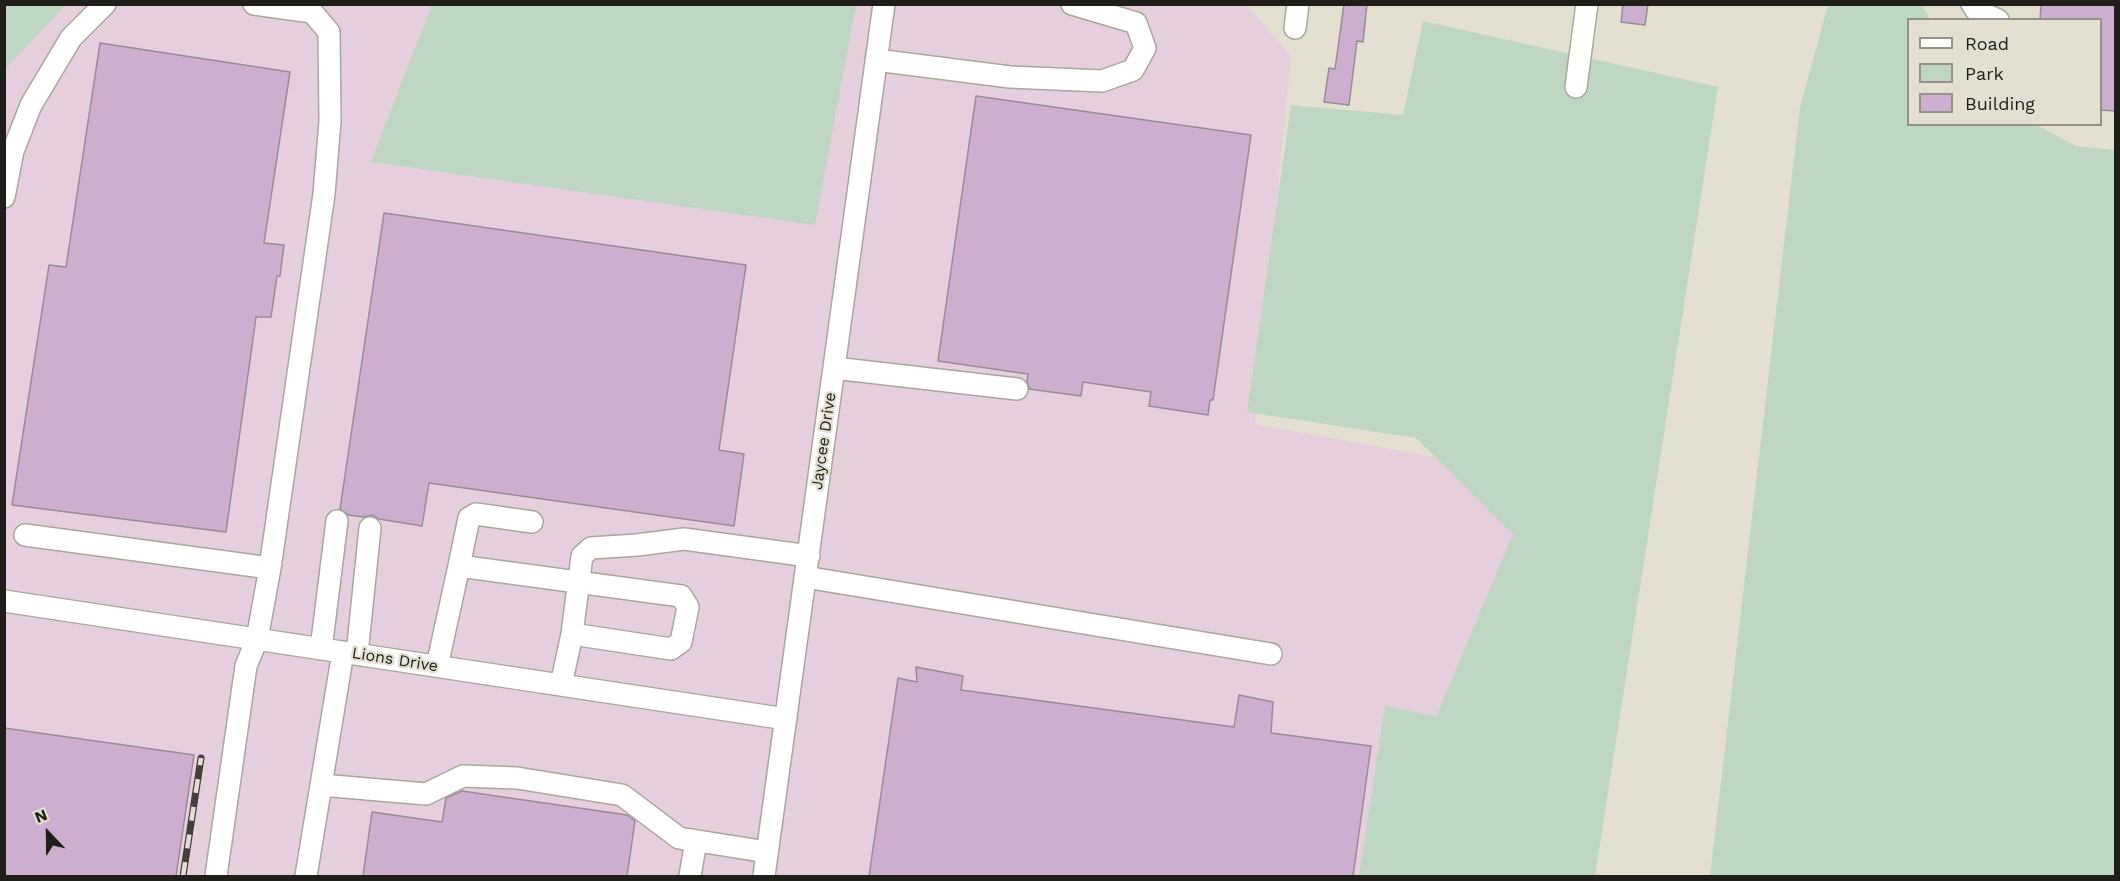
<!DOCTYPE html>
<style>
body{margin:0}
#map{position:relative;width:2120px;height:881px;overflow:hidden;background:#e3e0d2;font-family:"Work Sans",sans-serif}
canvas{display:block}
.frame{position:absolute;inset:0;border:6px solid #1f1e19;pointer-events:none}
.legend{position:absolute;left:1907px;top:18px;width:195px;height:108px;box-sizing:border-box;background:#e3e0d2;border:2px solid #959288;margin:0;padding:8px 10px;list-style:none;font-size:18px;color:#1f1e19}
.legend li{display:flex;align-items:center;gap:12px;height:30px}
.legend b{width:30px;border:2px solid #959288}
.north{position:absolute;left:18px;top:803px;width:60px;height:60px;-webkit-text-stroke:4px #e3e0d2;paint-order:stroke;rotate:338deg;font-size:16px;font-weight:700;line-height:24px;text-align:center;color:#1f1e19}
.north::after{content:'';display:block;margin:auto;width:21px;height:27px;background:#1f1e19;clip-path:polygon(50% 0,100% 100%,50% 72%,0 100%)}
</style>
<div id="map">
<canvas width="2120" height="881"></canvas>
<div class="frame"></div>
<ul class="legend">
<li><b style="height:8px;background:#fff"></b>Road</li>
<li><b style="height:16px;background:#bfd7c2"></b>Park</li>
<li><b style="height:16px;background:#ccaecf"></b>Building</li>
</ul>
<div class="north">N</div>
</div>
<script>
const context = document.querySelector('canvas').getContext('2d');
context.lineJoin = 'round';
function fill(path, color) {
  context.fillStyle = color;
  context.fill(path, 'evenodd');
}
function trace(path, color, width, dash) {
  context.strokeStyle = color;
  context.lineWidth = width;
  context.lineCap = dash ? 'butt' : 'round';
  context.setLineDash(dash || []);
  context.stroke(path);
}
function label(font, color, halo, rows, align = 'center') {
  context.font = font + ' "Work Sans",sans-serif';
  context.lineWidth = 4.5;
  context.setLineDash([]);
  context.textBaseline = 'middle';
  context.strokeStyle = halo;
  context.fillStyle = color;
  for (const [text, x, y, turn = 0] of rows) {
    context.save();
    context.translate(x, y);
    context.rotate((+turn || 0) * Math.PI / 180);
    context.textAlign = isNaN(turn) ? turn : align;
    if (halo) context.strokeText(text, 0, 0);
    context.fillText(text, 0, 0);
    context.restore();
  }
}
const industrial = new Path2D(`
 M5 5H1247L1291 56 1255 424 1440 458 1540 469 1492 876H5Z`);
const green = new Path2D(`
 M5 4 66 5 5 69 4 5Z
 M432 4 856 5 815 225 371 162Z
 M1828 5H1922L1930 19 1908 20V124L2037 125 2076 146 2115 150V876H1710L1800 107Z
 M1423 21 1718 87 1595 876H1359L1385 705 1436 717 1513 534 1416 438 1247 412 1291 105 1403 115Z`);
const building = new Path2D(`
 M1344 4H1367L1363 42 1357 41 1349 105 1324 102 1329 68 1335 69Z
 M1623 4H1648L1645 25 1621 22Z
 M2041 4H2115V111L2100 110V20H2040Z
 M100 43 290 72 264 243 284 245 280 276H277L271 317H256L226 532 12 505 49 265 66 267Z
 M976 96 1251 135 1213 400H1210L1208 415 1149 406 1151 392 1083 382 1081 396 1029 389 1027 381 1028 374 938 361Z
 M384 213 746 265 719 450 744 454 734 526 429 483 422 526 379 519 372 515 364 517 348 515 340 509Z
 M916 667 963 676 961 690 1234 727 1239 695 1273 702 1271 733 1371 746 1353 876H869L898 678 917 682Z
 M4 728 194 755 176 876H4Z
 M462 791 627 815 635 821 627 876H363L372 812 442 822 446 798Z`);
const minor = new Path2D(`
 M1972 4 1976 10 1998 20
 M1295 28 1298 4
 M876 60 1010 77 1102 81 1133 70 1145 48 1136 23 1072 4
 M1576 87 1587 4
 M4 197 13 151 31 105 71 38 105 4
 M834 368 1017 389
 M25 535 270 568
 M459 566 469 518 476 514 532 522
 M805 577 1271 654
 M4 601 786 719
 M572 634 582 556 591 548 637 545 684 539 809 556
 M321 649 337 521
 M357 654 370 528
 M437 666 459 566 681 596 688 607 681 642 671 649 572 634 561 685
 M321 785 426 794 463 776 517 778 622 795 679 838 767 852
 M216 876 246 666 257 639 270 568 324 194 330 121 329 32 312 12 254 4
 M306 876 343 652
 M690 876 696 841
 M764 876 884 4`);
const rail = new Path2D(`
 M183 876 201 758`);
const streetNames = [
 ["Jaycee Drive",824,441,-82],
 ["Lions Drive",395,660,9]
];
fill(industrial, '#e5cfdc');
fill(green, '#bfd7c2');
fill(building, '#ccaecf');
trace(building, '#958c96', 1.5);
trace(minor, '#aaa79a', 24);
trace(minor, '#fff', 21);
trace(rail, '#42403a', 7);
trace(rail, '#e3e0d2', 4.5, [14]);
label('16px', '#1f1e19', '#e3e0d2', streetNames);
</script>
